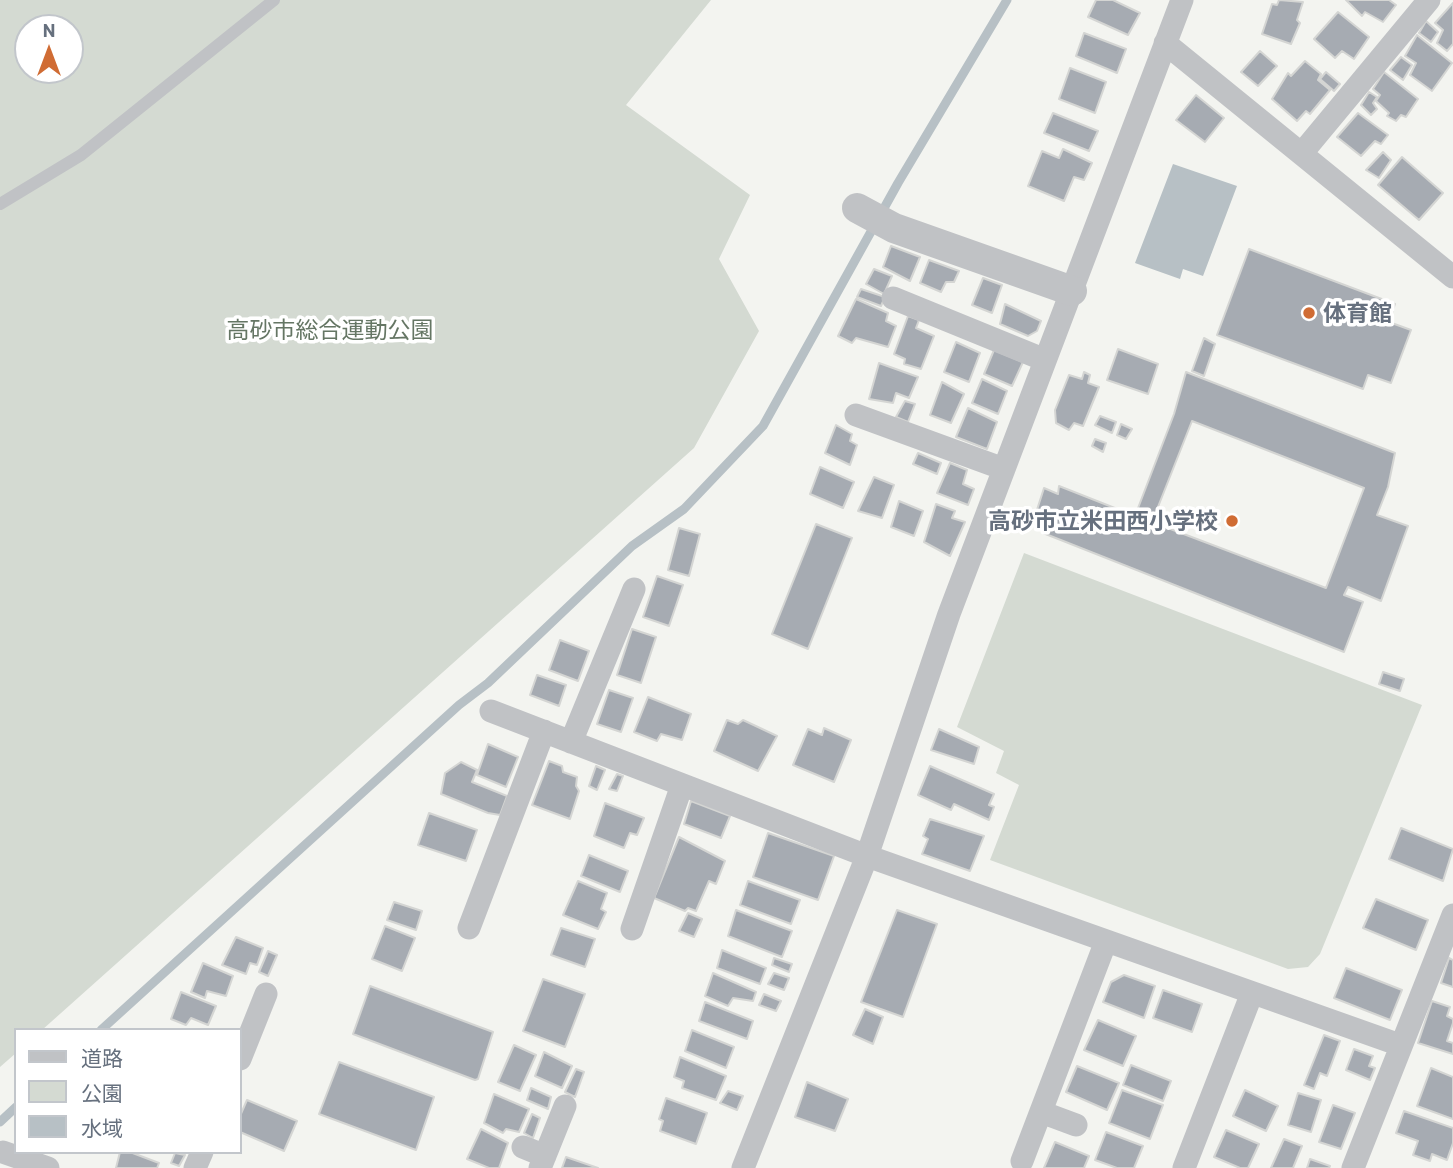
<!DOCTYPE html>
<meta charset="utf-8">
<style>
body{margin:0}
#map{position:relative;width:1453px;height:1168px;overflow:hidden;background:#f3f4f0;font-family:Barlow,"Noto Sans JP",sans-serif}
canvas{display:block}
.legend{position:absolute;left:14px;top:1028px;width:228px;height:126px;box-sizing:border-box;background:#fff;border:2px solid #c2c6cb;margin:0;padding:9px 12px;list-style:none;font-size:21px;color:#66707e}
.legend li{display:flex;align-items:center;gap:14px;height:35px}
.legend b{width:35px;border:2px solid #c2c6cb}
.north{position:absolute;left:14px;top:14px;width:70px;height:70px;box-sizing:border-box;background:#fff;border:2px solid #c2c6cb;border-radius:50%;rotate:0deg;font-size:19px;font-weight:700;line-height:28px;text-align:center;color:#66707e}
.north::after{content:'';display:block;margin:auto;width:24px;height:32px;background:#d06c34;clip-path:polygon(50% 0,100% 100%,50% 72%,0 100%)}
</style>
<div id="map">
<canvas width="1453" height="1168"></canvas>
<ul class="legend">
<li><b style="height:9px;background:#c0c2c5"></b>道路</li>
<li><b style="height:19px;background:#d4dad2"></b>公園</li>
<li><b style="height:19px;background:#b7c0c5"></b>水域</li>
</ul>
<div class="north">N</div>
</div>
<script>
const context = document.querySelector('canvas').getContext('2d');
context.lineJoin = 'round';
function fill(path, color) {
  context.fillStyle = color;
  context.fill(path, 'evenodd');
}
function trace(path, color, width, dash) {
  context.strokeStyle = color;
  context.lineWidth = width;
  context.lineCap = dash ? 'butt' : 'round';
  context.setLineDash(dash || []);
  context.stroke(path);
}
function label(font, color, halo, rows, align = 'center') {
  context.font = font + ' Barlow,"Noto Sans JP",sans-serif';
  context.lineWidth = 7;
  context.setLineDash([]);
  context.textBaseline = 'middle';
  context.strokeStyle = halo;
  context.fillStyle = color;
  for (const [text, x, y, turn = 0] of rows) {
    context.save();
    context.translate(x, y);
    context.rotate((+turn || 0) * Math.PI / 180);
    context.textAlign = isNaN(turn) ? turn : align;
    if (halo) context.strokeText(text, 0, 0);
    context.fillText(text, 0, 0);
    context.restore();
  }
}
const green = new Path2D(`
 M0 0H711L626 105 750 195 719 259 759 331 694 448 42 1030H16V1053L0 1067ZM28 28H70V70H28Z
 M1024 553 1422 705 1320 954 1308 967 1288 969 990 860 1019 785 996 773 1004 751 957 727Z`);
const water = new Path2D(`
 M1173 164 1237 186 1203 276 1183 269 1180 279 1135 263Z`);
const stream = new Path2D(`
 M101 1030 459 705 488 683 632 546 684 509 763 426 898 183 1007 0
 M0 1122 16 1107`);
const building = new Path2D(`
 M1096 0H1113L1140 13 1128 35 1088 17Z
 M1279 0 1303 2 1297 20 1300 23 1291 44 1262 34 1272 4 1277 5Z
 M1346 0H1389L1396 5 1383 22 1365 12 1362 16Z
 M1453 3V44L1447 51 1437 43 1443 30 1435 23Z
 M1338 12 1369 37 1354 59 1342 51 1335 58 1314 39Z
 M1426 21 1438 32 1431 42 1419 33Z
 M1084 33 1126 49 1117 73 1076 56Z
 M1417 35 1452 63 1432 91 1410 75 1416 63 1405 56Z
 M1260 51 1277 66 1258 86 1241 72Z
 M1401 57 1412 65 1403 80 1390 70Z
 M1305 61 1321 74 1318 80 1330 90 1310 114 1306 111 1297 121 1272 99 1288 73 1291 76Z
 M1070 68 1106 82 1095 113 1059 99Z
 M1326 72 1340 84 1334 91 1320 79Z
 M1384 72 1418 99 1406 117 1401 115 1396 121 1387 116 1389 113 1376 101 1380 95 1373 89Z
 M1369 92 1377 97 1373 103 1377 109 1371 115 1361 105Z
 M1196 95 1224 118 1205 142 1176 120Z
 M1053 113 1098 131 1089 151 1044 133Z
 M1358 113 1388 135 1381 144 1375 141 1361 156 1337 137Z
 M1063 149 1092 163 1084 180 1074 177 1064 201 1028 186 1042 151 1059 158Z
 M1383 152 1391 160 1379 178 1366 170Z
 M1402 157 1443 193 1419 220 1378 185Z
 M891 246 920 257 910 281 883 267Z
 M1249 249 1395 304 1389 322 1411 330 1391 383 1368 375 1363 389 1217 335Z
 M929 260 959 271 954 282H946L941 292 920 283Z
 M874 269 892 276 884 294 866 284Z
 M983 278 1002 285 992 313 972 305Z
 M861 289 885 297 881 306 857 297Z
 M856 299 888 313 886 321 896 326 888 347 856 338 852 343 838 336Z
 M1005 304 1041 321 1037 331 1028 336 1000 324Z
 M908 316 919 320 916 328 934 336 921 369 904 364 905 359 894 354Z
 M1204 338 1215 344 1204 376 1192 371Z
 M956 342 980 353 969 382 944 372Z
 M1118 349 1158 364 1148 394 1107 380Z
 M994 350 1023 362 1012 386 984 374Z
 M879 363 918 377 909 398 896 393 893 403 869 399Z
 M1084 372 1090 375 1088 383 1099 387 1083 426 1074 423 1069 430 1056 423 1055 410 1069 375 1082 379Z
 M1186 372 1395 453 1388 487 1377 515 1408 526 1381 601 1348 587 1344 595 1363 602 1344 652 1043 533 1046 521 1035 516 1044 488 1058 494 1059 486 1135 516 1174 414ZM1192 421 1364 488 1326 588 1152 522Z
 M982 379 1007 391 998 414 972 403Z
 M942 382 964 394 951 423 930 415Z
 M905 401 915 404 908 422 896 417Z
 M968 408 997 422 987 449 956 437Z
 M1100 416 1116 422 1112 433 1095 425Z
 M1121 424 1132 429 1126 439 1117 435Z
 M836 425 852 434 850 441 857 445 850 465 825 453Z
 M1095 439 1106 443 1103 452 1092 446Z
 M918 453 941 463 937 474 913 464Z
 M950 463 967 470 963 484 974 489 968 505 937 493Z
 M820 467 854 482 843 508 810 494Z
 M874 477 894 485 882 518 858 511Z
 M899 501 923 511 914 536 891 527Z
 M936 504 955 511 952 518 965 522 950 556 924 542Z
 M816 524 852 538 808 649 772 634Z
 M679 528 700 534 689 576 668 570Z
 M657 576 683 585 669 626 643 617Z
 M632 629 656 637 641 683 617 675Z
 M560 640 589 651 578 681 549 670Z
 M1383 672 1404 679 1400 691 1379 684Z
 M537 675 566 685 559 706 530 695Z
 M609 690 633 698 621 732 597 724Z
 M648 697 691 714 682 740 661 734 657 741 634 732Z
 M727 720 738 724 743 720 777 736 758 771 714 751Z
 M824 728 851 740 834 782 793 765 808 729 822 735Z
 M939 729 979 747 974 764 931 750Z
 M488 744 518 757 506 787 477 775Z
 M549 761 562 766 563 772 577 777 576 786 579 791 570 819 532 805Z
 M461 762 477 770 472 782 507 796 500 815 488 813 441 794 445 773Z
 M596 766 605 770 597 790 589 786Z
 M930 766 994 794 989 805 994 807 989 820 954 804 951 810 918 795Z
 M617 774 623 776 617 791 609 789Z
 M691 801 730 816 721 838 684 824Z
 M605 803 644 818 637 835 630 833 624 848 594 836Z
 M429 813 477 830 466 861 418 845Z
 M930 819 984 836 970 871 922 854 928 839 923 836Z
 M1401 828 1453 849 1443 881 1389 859Z
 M768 833 834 856 818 900 753 877Z
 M679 837 725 861 716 884 709 881 696 911 688 908 685 911 654 898Z
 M589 855 628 871 620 892 581 876Z
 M578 881 607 893 601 909 606 912 598 929 563 915Z
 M748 881 800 900 791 924 740 905Z
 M1376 899 1428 920 1416 950 1363 928Z
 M394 902 422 911 416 930 387 920Z
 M736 910 792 931 782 957 728 936Z
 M897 910 937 924 903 1017 861 1002Z
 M688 913 702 919 694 937 679 931Z
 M385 926 415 938 402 971 372 959Z
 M561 928 595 939 585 967 551 955Z
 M236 937 263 948 257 965 250 963 246 974 222 965Z
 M722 950 766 968 760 984 717 968Z
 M268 951 277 955 268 976 259 972Z
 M774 958 792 964 789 972 772 965Z
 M1449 958 1453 960V987L1441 983Z
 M203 963 233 976 226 996 207 991 205 998 191 992Z
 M1346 968 1402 990 1390 1020 1334 998Z
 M713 973 756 992 753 1001 733 998 728 1006 705 996Z
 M774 973 789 978 784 990 768 984Z
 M1124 975 1155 986 1144 1018 1103 1002 1111 982Z
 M543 979 585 994 565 1047 523 1031Z
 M370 986 493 1032 478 1079 475 1080 353 1034Z
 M1163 990 1202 1004 1192 1032 1153 1018Z
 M181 992 216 1006 208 1025 191 1018 186 1025 171 1019Z
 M764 994 781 1001 776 1011 759 1005Z
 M1432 1001 1450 1007 1447 1016 1453 1019V1023L1447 1041 1453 1043V1054L1418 1043Z
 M705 1002 753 1021 747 1039 699 1021Z
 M865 1009 883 1017 873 1044 853 1035Z
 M1098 1020 1136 1036 1123 1066 1084 1050Z
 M692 1030 734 1047 726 1068 685 1051Z
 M1324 1035 1340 1041 1327 1076 1320 1073 1314 1089 1304 1085Z
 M514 1045 536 1055 520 1091 498 1082Z
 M1354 1049 1373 1056 1369 1066 1375 1068 1370 1080 1346 1070Z
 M544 1052 572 1066 562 1088 535 1076Z
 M680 1057 726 1076 716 1100 682 1088 684 1081 674 1077Z
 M339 1062 434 1097 416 1150 319 1114Z
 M1131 1065 1171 1081 1163 1101 1123 1085Z
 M1077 1066 1119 1083 1107 1110 1066 1092Z
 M1431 1068 1453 1077V1119L1417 1106Z
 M576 1069 584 1072 575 1097 565 1092Z
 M807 1082 848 1099 835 1131 795 1117Z
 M531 1088 551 1097 548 1109 527 1100Z
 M1122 1090 1163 1105 1150 1139 1109 1123Z
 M1245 1090 1278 1106 1266 1131 1233 1116Z
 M728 1091 743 1096 737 1110 720 1103Z
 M1298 1093 1321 1100 1311 1132 1288 1125Z
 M494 1094 529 1109 519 1132 506 1129 503 1133 484 1123Z
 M666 1098 707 1113 696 1144 660 1131 663 1121 659 1119Z
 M247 1100 297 1121 284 1151 240 1132V1116Z
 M1333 1105 1355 1113 1341 1149 1319 1142Z
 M1404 1111 1453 1128V1143L1447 1160 1432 1154 1430 1161 1413 1155 1418 1141 1396 1133Z
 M532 1114 540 1118 533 1138 524 1133Z
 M481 1129 508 1143 499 1168H489L467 1159Z
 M1226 1130 1259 1144 1248 1168H1240L1214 1157Z
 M1106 1132 1143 1146 1134 1168H1117L1095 1160Z
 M1284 1139 1302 1146 1293 1168H1271Z
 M1055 1142 1089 1156 1084 1168H1044Z
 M120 1152H130L159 1163 157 1168H116Z
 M175 1153 185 1155 179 1166 171 1163Z
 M566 1157 598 1168H562Z
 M1310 1159 1330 1166 1329 1168H1307Z`);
const service = new Path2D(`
 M0 204 81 155 274 0`);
const minor = new Path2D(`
 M1165 43 1453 277
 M1302 153 1429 0
 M893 298 1045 360
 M856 415 1004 469
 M491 711 867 856 1400 1045
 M571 742 634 589
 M469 928 544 731
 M632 929 682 785
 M240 1059 266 994
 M1041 1112 1076 1125
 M523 1147 545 1156
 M3 1152 48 1168
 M1022 1161 1106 941
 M195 1168 202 1152
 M540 1168 565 1106
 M743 1168 867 856 949 614 1182 0
 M1184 1168 1252 993
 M1353 1168 1453 915`);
const tertiary = new Path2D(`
 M857 208 894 228 1072 291`);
const markers = [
 [1309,313,7,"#d06c34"],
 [1232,521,7,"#d06c34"]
];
const poiNames = [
 ["体育館",1323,313],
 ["高砂市立米田西小学校",1218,521,"right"]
];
const parkNames = [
 ["高砂市総合運動公園",330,330]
];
fill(green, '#d4dad2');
fill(water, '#b7c0c5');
trace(stream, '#b7c0c5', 9);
fill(building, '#a6abb2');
trace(building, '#d4d5d3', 2);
trace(service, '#c0c2c5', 12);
trace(minor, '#c0c2c5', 23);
trace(tertiary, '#c0c2c5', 30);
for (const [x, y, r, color] of markers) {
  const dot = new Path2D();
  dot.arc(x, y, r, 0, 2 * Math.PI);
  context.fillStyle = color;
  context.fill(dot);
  trace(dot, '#fff', 2.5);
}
label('bold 23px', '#66707e', '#fff', poiNames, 'left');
label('23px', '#657664', '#fff', parkNames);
</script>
